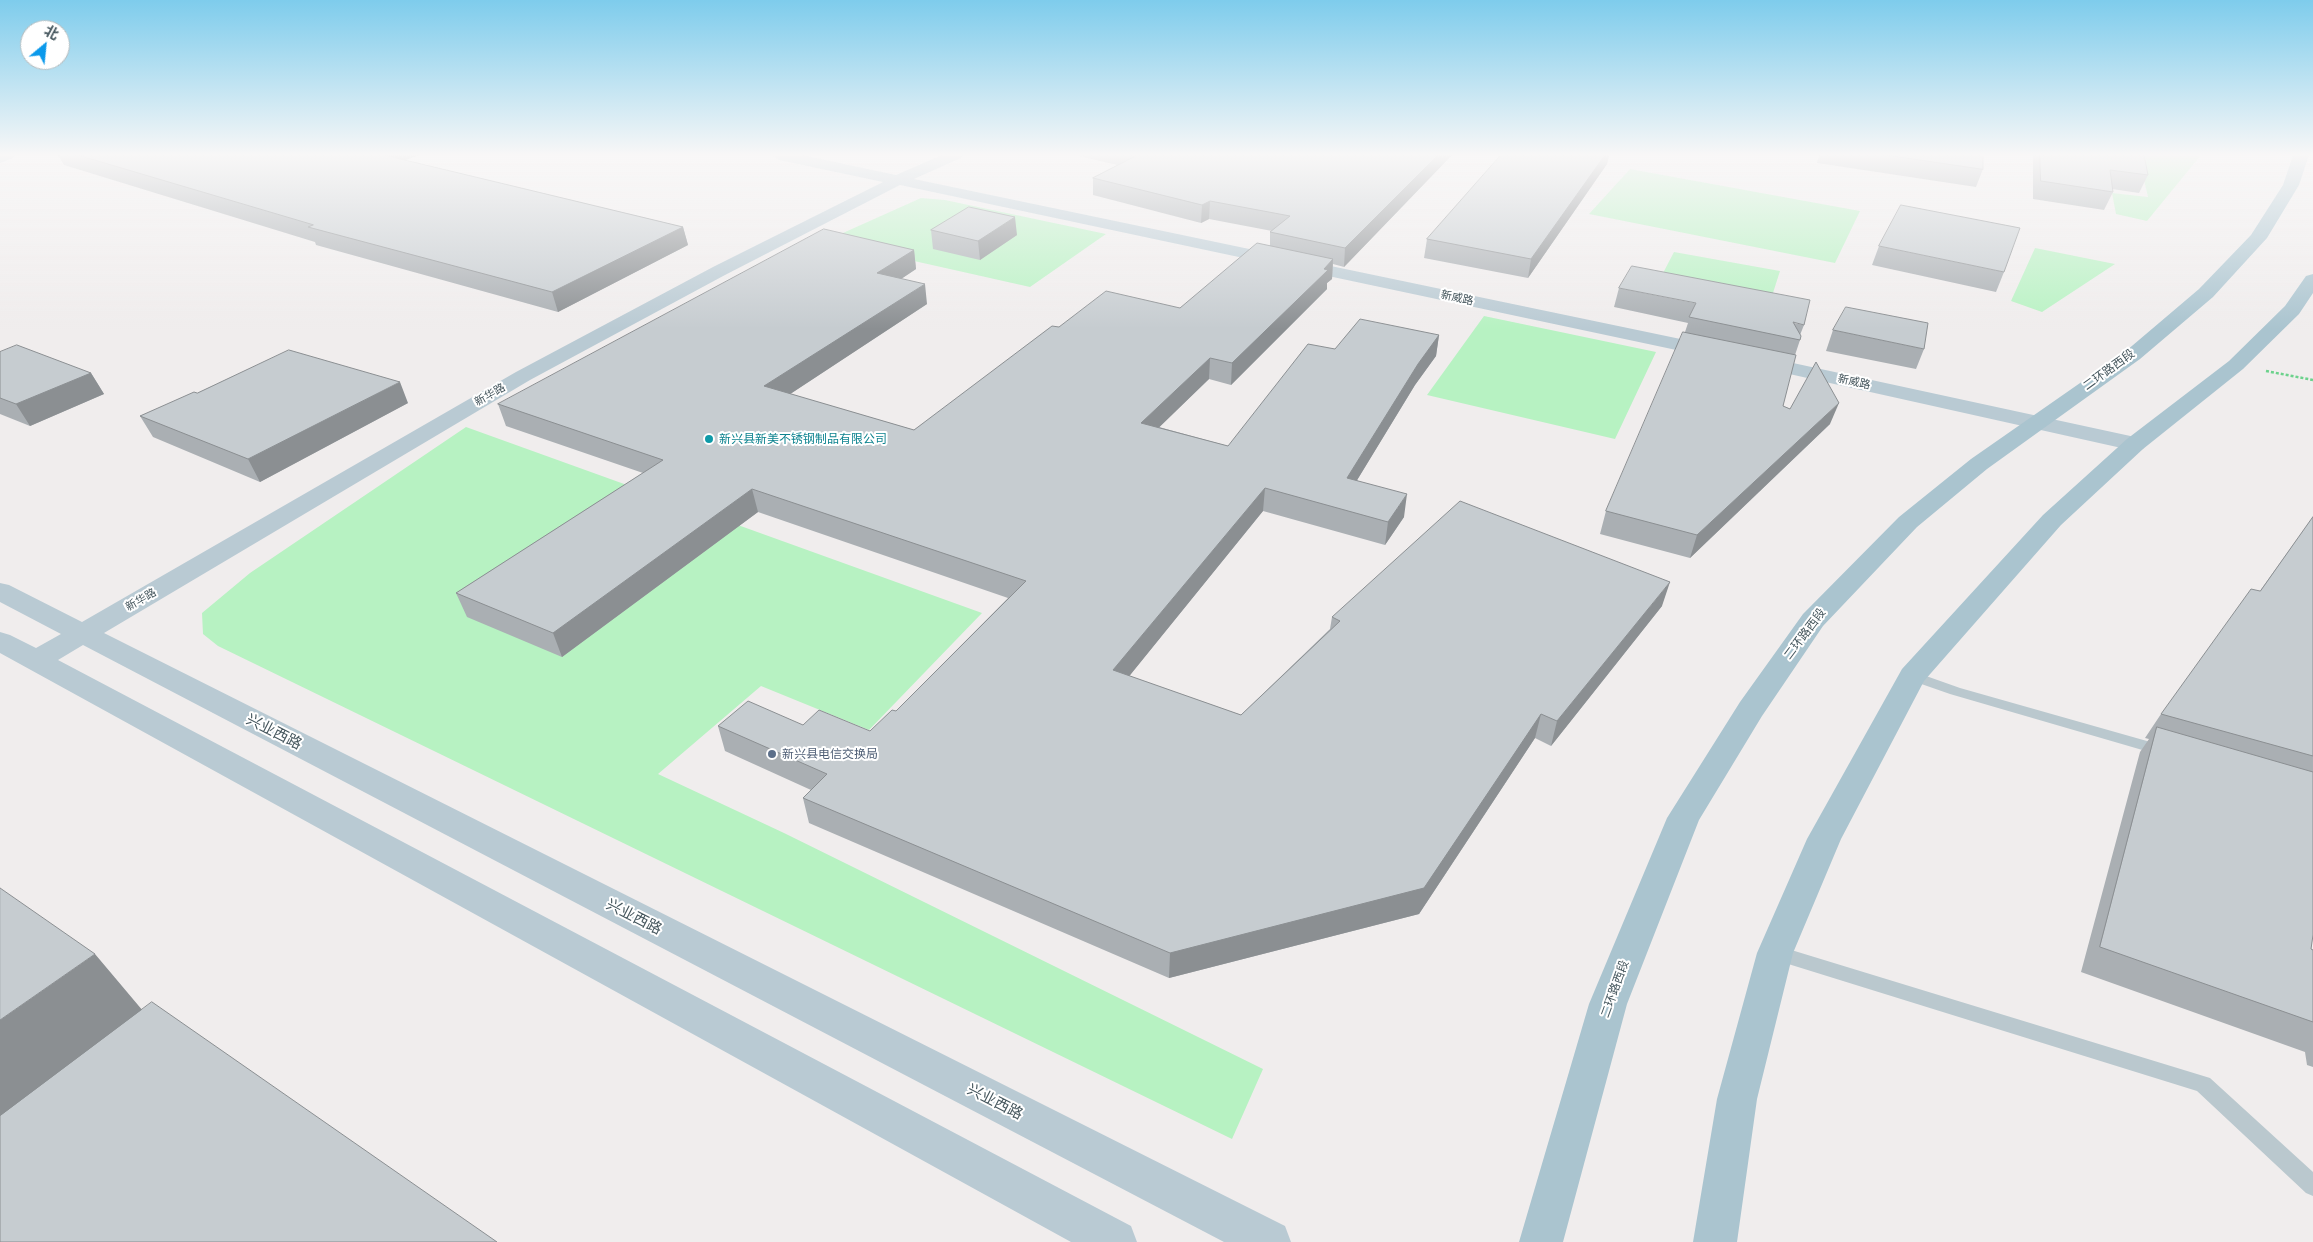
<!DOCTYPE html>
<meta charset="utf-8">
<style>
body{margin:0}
#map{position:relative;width:2313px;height:1242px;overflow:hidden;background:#f0eded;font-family:Inter,"Noto Sans SC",sans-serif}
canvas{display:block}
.north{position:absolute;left:20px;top:20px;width:50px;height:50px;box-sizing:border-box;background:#fff;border:1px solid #b4bbbe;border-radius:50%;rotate:28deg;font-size:14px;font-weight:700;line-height:20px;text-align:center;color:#44555c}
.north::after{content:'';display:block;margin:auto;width:18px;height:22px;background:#0b99eb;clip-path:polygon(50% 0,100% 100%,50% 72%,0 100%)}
</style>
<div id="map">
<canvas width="2313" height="1242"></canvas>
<div class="north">北</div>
</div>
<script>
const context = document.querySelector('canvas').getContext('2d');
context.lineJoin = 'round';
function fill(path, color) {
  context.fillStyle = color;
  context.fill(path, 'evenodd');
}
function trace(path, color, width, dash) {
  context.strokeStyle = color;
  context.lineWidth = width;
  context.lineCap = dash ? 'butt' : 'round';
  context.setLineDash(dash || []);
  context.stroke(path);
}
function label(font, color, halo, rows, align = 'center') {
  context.font = font + ' Inter,"Noto Sans SC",sans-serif';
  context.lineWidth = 4;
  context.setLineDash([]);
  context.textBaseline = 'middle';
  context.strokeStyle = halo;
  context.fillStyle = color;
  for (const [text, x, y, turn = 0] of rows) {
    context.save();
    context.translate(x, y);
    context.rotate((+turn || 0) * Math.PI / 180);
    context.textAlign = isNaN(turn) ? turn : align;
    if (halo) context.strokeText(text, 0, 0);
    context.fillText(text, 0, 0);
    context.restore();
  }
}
const green = new Path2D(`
 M2138 155H2201L2147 221 2116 214 2112 193 2148 197Z
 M1630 169 1860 211 1835 263 1589 214Z
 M921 198 945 200 1106 234 1030 287 825 241Z
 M2035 248 2115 264 2042 312 2011 301Z
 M1674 252 1780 271 1772 296 1662 275Z
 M1484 316 1656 352 1615 439 1427 395Z
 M466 427 982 613 869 730 761 686 658 774 784 833 1263 1069 1232 1139 218 646 203 634 202 613 250 573Z`);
const path = new Path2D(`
 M2266 371 2313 380`);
const lane = new Path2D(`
 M1912 671 1960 688 2168 747 2171 751 2168 755 2163 756 1950 694 1907 679 1905 676 1907 673Z
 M1775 945 2210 1078 2313 1172V1196L2306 1193 2197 1091 1769 958 1766 953 1769 948Z`);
const secondary = new Path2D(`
 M0 155H15L13 158 0 163Z
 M772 155H802L896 175 942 155H963L961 158 914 179 1714 346 1721 348 1724 352 1721 356 1714 358 900 185 725 275 530 380 104 633 1285 1226 1291 1242H1224L83 645 58 660 1131 1226 1137 1242H1071L0 653V632L10 635 36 648 61 634 0 602V583L9 585 82 622 516 372 713 267 883 182 779 160Z
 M1756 355 2135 437 2143 439 2146 444 2143 449 2135 451 1749 365 1746 361 1749 357Z`);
const primary = new Path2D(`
 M2293 155H2309L2299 185 2267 238 2213 297 2140 359 1987 469 1917 527 1823 626 1762 716 1699 820 1627 1004 1563 1242H1519L1589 1004 1667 818 1740 702 1803 614 1899 517 1971 459 2126 351 2199 289 2251 235 2283 185Z
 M2313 274V293L2299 314 2243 369 2143 449 2061 525 1924 681 1841 839 1793 953 1757 1099 1737 1242H1693L1717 1099 1757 953 1807 839 1902 669 2043 515 2127 439 2229 361 2285 306 2306 276Z`);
const wall = new Path2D(`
 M58 155H419L405 160 683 227 688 245 558 312 316 245 315 242 64 165Z
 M1075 155H1452L1344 267 1333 264 1332 279 1327 283V289L1231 385 1209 379 1159 427 1228 446 1335 349 1439 335 1436 356 1415 385 1357 480 1404 517 1385 545 1263 511 1129 676 1241 715 1330 629 1332 617 1662 606 1551 746 1535 738 1419 914 1169 978 809 823 803 798 811 790 725 751 718 726 803 725 870 731 896 711 1008 598 758 512 562 657 467 617 456 593 643 473 506 426 498 404 914 250 916 269 901 279 927 304 790 394 914 430 1059 327 1180 308 1270 246V232L1272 231 1209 219 1201 223 1093 195V178L1117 165Z
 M1501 155H1609L1607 164 1528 278 1424 258 1427 239Z
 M1819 155H1983V169L1976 187 1817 163Z
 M2033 155H2144L2148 175 2139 193 2112 189 2113 192 2104 210 2033 199Z
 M931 230 1017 235 980 260 933 249Z
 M1879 246 2004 272 1996 292 1872 265Z
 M1619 288 1804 325 1800 335V340L1795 355 1783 406 1830 424 1690 558 1600 534 1606 511 1685 332 1688 323 1614 307Z
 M1833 330 1924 349 1916 369 1826 351Z
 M0 352 91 373 104 394 30 426 0 414Z
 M197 393 408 403 260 482 153 437 140 416Z
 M2313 517V935L2311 949 2313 950V1067L2307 1065 2305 1052 2081 972 2140 752 2149 739 2145 738 2161 714 2260 591Z`);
const shadedWall = new Path2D(`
 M373 155H419L379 170Z
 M1438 155H1452L1344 267 1345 248Z
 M1605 155H1609L1607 164 1528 278 1531 259Z
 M1210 201 1209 219 1201 223 1202 205Z
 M1015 217 1017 235 980 260 978 241Z
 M683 227 688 245 558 312 552 292Z
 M914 250 916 269 880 293 877 273Z
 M1333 259 1332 279 1327 283V289L1231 385 1232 363Z
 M925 284 927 304 769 408 764 386Z
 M1439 335 1436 356 1415 385 1345 500 1347 478 1418 364Z
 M1210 358 1209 379 1141 445V423Z
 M91 373 104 394 30 426 16 404Z
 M400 382 408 403 260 482 248 459Z
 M1839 403 1830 424 1690 558 1697 535Z
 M1265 488 1263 511 1114 695 1113 670Z
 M752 489 758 512 562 657 553 633Z
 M1407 494 1404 517 1385 545 1388 522Z
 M1670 582 1662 606 1551 746 1557 721Z
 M1541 714 1535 738 1419 914 1169 978 1170 953Z
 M95 954 154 1024 0 1141V1020Z`);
const building = new Path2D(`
 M78 155H384L683 227 552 292 308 227 313 225Z
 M1138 155H1438L1345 248 1270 232 1290 216 1210 201 1202 205 1093 178Z
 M1501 155H1605L1531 259 1427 239Z
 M1886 155H1983V169Z
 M2040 155H2144L2148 175 2110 170 2113 192 2041 181Z
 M1901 205 2020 228 2004 272 1879 246Z
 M969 207 1015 217 978 241 931 230Z
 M824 229 914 250 877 273 925 284 764 386 914 430 1052 326 1059 327 1106 291 1180 308 1257 243 1333 259 1324 269 1328 270 1232 363 1210 358 1141 423 1228 446 1308 344 1335 349 1360 319 1439 335 1418 364 1347 478 1407 494 1388 522 1265 488 1113 670 1241 715 1340 621 1332 617 1460 501 1670 582 1557 721 1541 714 1424 888 1170 953 803 798 827 774 718 726 748 701 803 725 819 710 870 731 892 710 896 711 1026 581 752 489 553 633 456 593 663 460 498 404Z
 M1632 266 1810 300 1804 325 1793 322 1801 336 1800 340 1689 317 1696 303 1619 288Z
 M1846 307 1928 323 1924 349 1833 330Z
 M1683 332 1796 355 1783 406 1790 409 1816 362 1839 403 1697 535 1606 511Z
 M17 345 91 373 16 404 0 398V352Z
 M289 350 400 382 248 459 140 416 194 392 197 393Z
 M2313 517V756L2161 714 2251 589 2260 591Z
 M2157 727 2313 772V935L2311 949 2313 950V1022L2100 947Z
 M0 888 95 954 0 1020Z
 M152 1002 497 1242H0V1116Z`);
const markers = [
 [709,439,5,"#0f9aa8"],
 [772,754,5,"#5c6f8a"]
];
const farStreetnames = [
 ["新威路",1457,298,12],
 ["新威路",1854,382,12],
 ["新华路",490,395,-30],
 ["新华路",141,600,-30]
];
const streetNames = [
 ["二环路西段",2109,370,-36],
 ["二环路西段",1805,634,-53],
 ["二环路西段",1615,989,-70]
];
const cultureNames = [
 ["新兴县新美不锈钢制品有限公司",719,439]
];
const serviceNames = [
 ["新兴县电信交换局",782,754]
];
const nearStreetnames = [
 ["兴业西路",274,732,27],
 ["兴业西路",634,917,27],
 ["兴业西路",995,1102,27]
];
fill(green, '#b7f2c2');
trace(path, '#6cd28c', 2.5, [3, 2]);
fill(lane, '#bac8ce');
fill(secondary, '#b9cad3');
fill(primary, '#aac4cf');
fill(wall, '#aaafb3');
fill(shadedWall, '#8b8f92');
fill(building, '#c6ccd0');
trace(building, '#8b8f92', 1);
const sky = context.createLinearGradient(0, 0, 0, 329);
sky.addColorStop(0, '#7eccec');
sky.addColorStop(0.47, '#f8f7f7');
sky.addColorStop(1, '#f8f7f700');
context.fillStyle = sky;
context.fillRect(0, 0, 2313, 329);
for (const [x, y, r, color] of markers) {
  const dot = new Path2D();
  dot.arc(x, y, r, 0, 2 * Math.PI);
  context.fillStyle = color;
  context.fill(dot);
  trace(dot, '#fff', 2);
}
label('11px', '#44555c', '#fff', farStreetnames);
label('12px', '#44555c', '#fff', streetNames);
label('12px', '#0d838f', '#fff', cultureNames, 'left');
label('12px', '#4e5e75', '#fff', serviceNames, 'left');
label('15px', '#44555c', '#fff', nearStreetnames);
</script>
